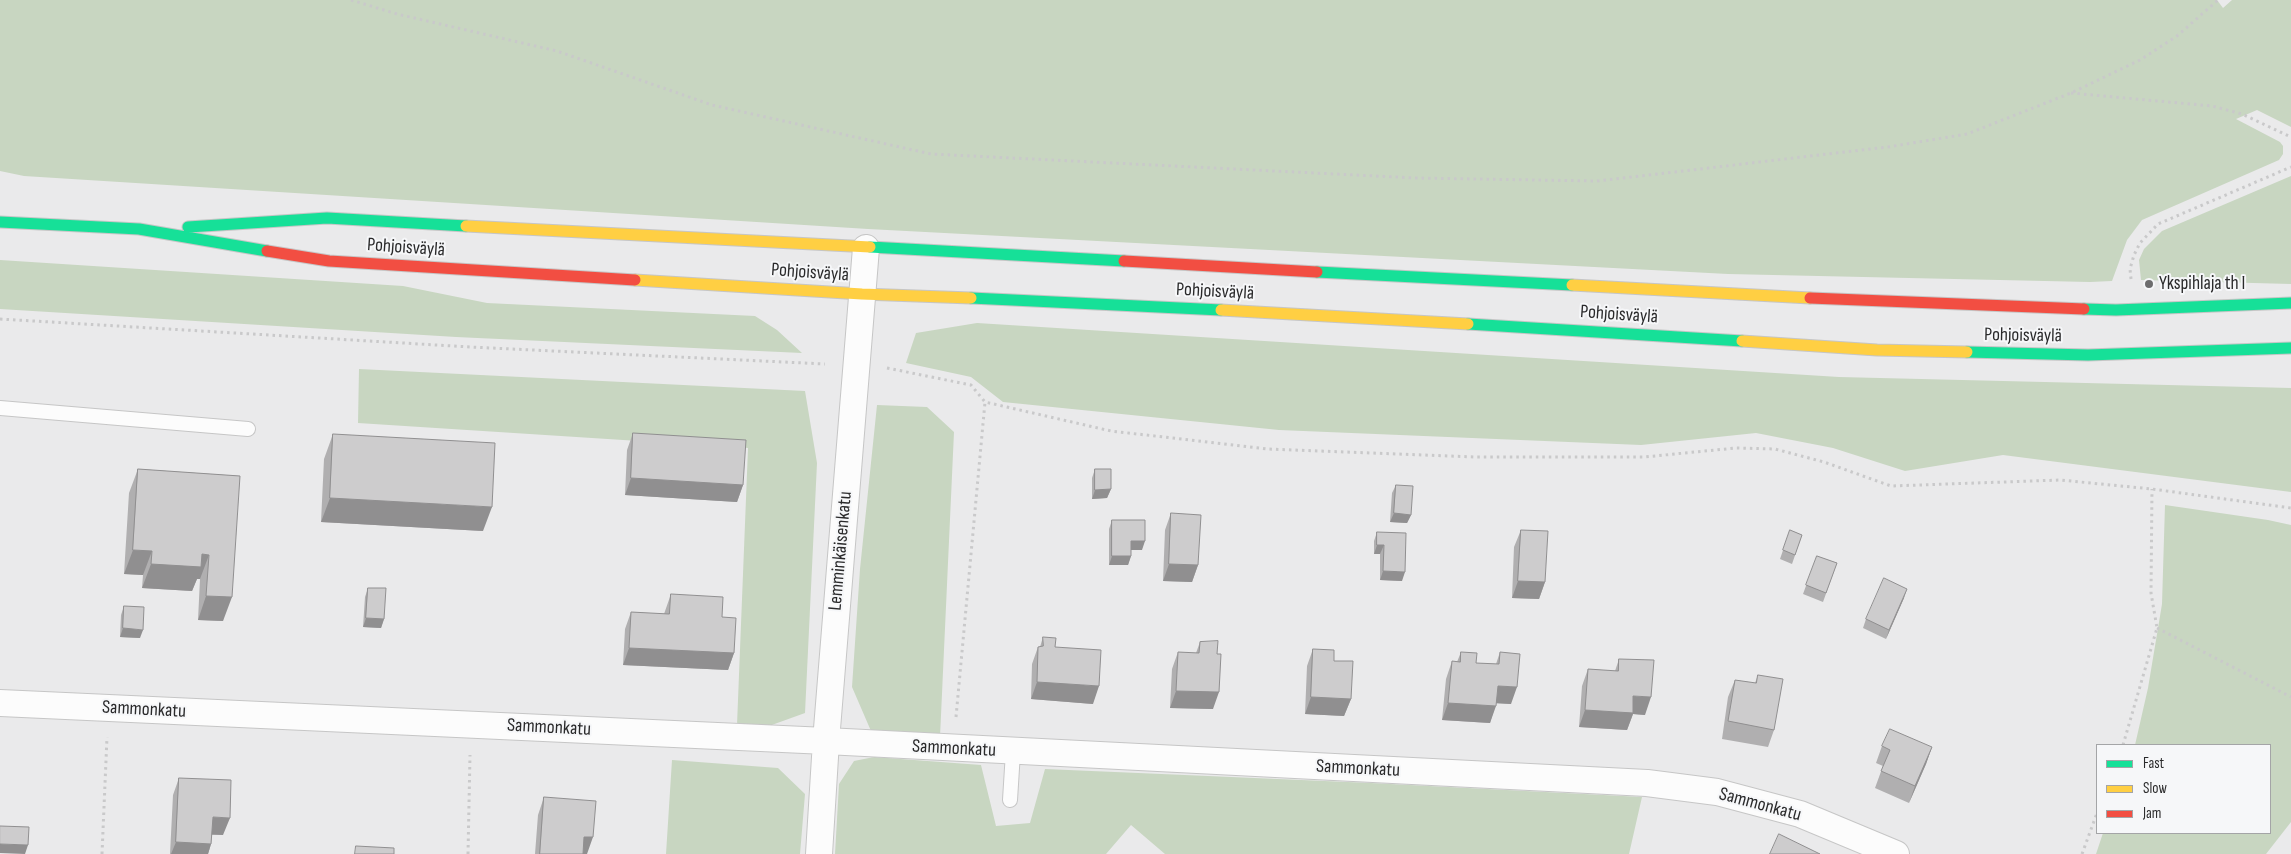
<!DOCTYPE html>
<meta charset="utf-8">
<style>
body{margin:0}
#map{position:relative;width:2291px;height:854px;overflow:hidden;background:#eaeaeb;font-family:"Sofia Sans Condensed",sans-serif}
canvas{display:block}
.legend{position:absolute;left:2096px;top:744px;width:175px;height:90px;box-sizing:border-box;background:#f6f7f9;border:1px solid #a4a5a7;margin:0;padding:6px 9px;list-style:none;font-size:15px;color:#2a2a2b}
.legend li{display:flex;align-items:center;gap:10px;height:25px}
.legend b{width:25px;border:1px solid #a4a5a7}
</style>
<div id="map">
<canvas width="2291" height="854"></canvas>
<ul class="legend">
<li><b style="height:6px;background:#16e098"></b>Fast</li>
<li><b style="height:6px;background:#ffcf43"></b>Slow</li>
<li><b style="height:6px;background:#f24e42"></b>Jam</li>
</ul>
</div>
<script>
const context = document.querySelector('canvas').getContext('2d');
context.lineJoin = 'round';
function fill(path, color) {
  context.fillStyle = color;
  context.fill(path, 'evenodd');
}
function trace(path, color, width, dash) {
  context.strokeStyle = color;
  context.lineWidth = width;
  context.lineCap = dash ? 'butt' : 'round';
  context.setLineDash(dash || []);
  context.stroke(path);
}
function label(font, color, halo, rows, align = 'center') {
  context.font = font + ' "Sofia Sans Condensed",sans-serif';
  context.lineWidth = 4;
  context.setLineDash([]);
  context.textBaseline = 'middle';
  context.strokeStyle = halo;
  context.fillStyle = color;
  for (const [text, x, y, turn = 0] of rows) {
    context.save();
    context.translate(x, y);
    context.rotate((+turn || 0) * Math.PI / 180);
    context.textAlign = isNaN(turn) ? turn : align;
    if (halo) context.strokeText(text, 0, 0);
    context.fillText(text, 0, 0);
    context.restore();
  }
}
const green = new Path2D(`
 M0 0H2217L2223 8 2232 0H2291V127L2257 110 2236 119 2280 142 2283 146V154L2279 160 2142 220 2127 240 2112 281 2090 282 1728 274 868 229 24 176 0 171Z
 M2291 176V284L2141 280 2139 260 2144 249 2162 231Z
 M0 260 403 286 487 303 755 316 777 330 802 353 456 337 0 309Z
 M977 323 1839 377 2291 388V492L2003 455 1905 471 1833 448 1756 433 1641 445 1279 430 1003 402 971 377 906 363 916 333Z
 M359 369 805 391 817 463 805 713 769 726 737 725 748 448 358 423Z
 M877 405 927 407 954 432 940 737 871 731 852 687 860 569Z
 M2165 505 2268 520 2291 525V822L2266 854H2096L2103 833H2270V745H2135L2148 688 2162 604Z
 M874 757 981 765 996 826 1030 823 1045 769 1371 783 1642 797 1629 854H1165L1131 825 1106 854H835L839 784 854 761Z
 M672 760 778 768 805 794 800 854H666Z`);
const path = new Path2D(`
 M351 0 397 14 557 51 712 105 931 154 1416 178 1597 181 1888 147 1967 134 2071 93 2140 60 2177 36 2218 0
 M2071 93 2212 106 2242 114 2291 137
 M2131 279 2130 269 2134 255 2140 243 2158 224 2291 167
 M0 319 470 347 825 364
 M887 368 971 385 985 402 1111 431 1268 449 1475 457H1644L1736 448 1775 449 1824 462 1891 486 2060 480 2152 489 2291 508
 M2157 628 2291 697
 M956 717 985 402
 M2123 745 2157 628 2151 593 2152 489
 M102 854 107 737
 M468 854 470 755
 M2082 854 2097 813`);
const lane = new Path2D(`
 M0 408 248 429
 M1010 800 1013 752`);
const street = new Path2D(`
 M0 703 826 741 1647 783 1717 792 1800 814 1896 854
 M819 854 826 741 866 248`);
const fast = new Path2D(`
 M0 222 139 229 267 251
 M188 227 327 218 466 226
 M870 247 1124 261
 M1317 272 1572 285
 M971 298 1221 310
 M2084 309 2116 310 2291 303
 M1468 324 1742 341
 M1967 352 2088 355 2291 348`);
const slow = new Path2D(`
 M466 226 870 247
 M635 280 862 294 971 298
 M1572 285 1810 298
 M1221 310 1468 324
 M1742 341 1877 350 1967 352`);
const jam = new Path2D(`
 M267 251 329 261 635 280
 M1124 261 1317 272
 M1810 298 2084 309`);
const wall = new Path2D(`
 M633 433 743 485 737 502 625 495 627 450Z
 M333 434 483 531 321 522 324 459Z
 M138 469 240 476 223 621 198 620 200 579H197L192 591 142 588 143 575 124 574 129 493Z
 M1095 469 1111 489 1107 498 1092 499V478Z
 M1396 485 1411 515 1407 523 1390 522 1392 493Z
 M1171 513 1198 565 1192 582 1163 581 1165 530Z
 M1112 520 1142 550H1131V556L1128 565H1109V529Z
 M1521 530 1545 582 1539 599 1512 598 1514 547Z
 M1790 530 1802 535 1792 564 1780 559Z
 M1377 532 1402 581 1380 580V554H1374V541Z
 M1817 556 1837 563 1823 602 1803 594Z
 M368 588 384 619 381 628 363 627 365 597Z
 M671 594 722 617 734 653 728 670 623 665 625 629 631 612 664 614Z
 M1904 598 1886 639 1863 628 1866 619Z
 M124 606 140 638 120 637 121 615Z
 M1043 637 1055 647 1093 704 1031 699 1032 664 1038 647H1040Z
 M1200 642 1213 709 1170 708 1172 669 1178 652 1196 653Z
 M1313 649 1334 661 1351 699 1344 716 1305 714 1307 666Z
 M1461 652 1476 663 1496 664 1500 652 1511 704 1496 703 1490 723 1442 720 1446 679 1452 661 1457 662Z
 M1619 659 1645 715 1633 714 1627 730 1579 727 1582 686 1588 669 1615 671Z
 M1758 675 1774 730 1768 747 1722 739 1728 697 1735 680 1755 683Z
 M1882 746 1932 747 1926 764 1909 803 1875 788 1883 766 1876 763Z
 M179 778 223 835H212L211 844 208 854H170L173 795Z
 M544 797 587 854H535L538 815Z`);
const shadedWall = new Path2D(`
 M631 478 743 485 737 502 625 495Z
 M1111 489 1107 498 1092 499 1095 490Z
 M330 498 492 507 483 531 321 522Z
 M1394 513 1411 515 1407 523 1390 522Z
 M1131 541H1145L1142 550H1128Z
 M1377 545H1384L1380 554H1374Z
 M133 550 152 551 143 575 124 574Z
 M202 554 209 555 200 579H197L192 591 142 588 151 564Z
 M1112 556H1131L1128 565H1109Z
 M1169 564 1198 565 1192 582 1163 581Z
 M1383 571 1405 572 1402 581 1380 580Z
 M1518 581 1545 582 1539 599 1512 598Z
 M1907 589 1904 598 1886 639 1889 630Z
 M206 596 232 597 223 621 198 620Z
 M366 618 384 619 381 628 363 627Z
 M123 628 143 630 140 638 120 637Z
 M629 648 734 653 728 670 623 665Z
 M1037 682 1099 686 1093 704 1031 699Z
 M1498 686 1517 687 1511 704 1492 703Z
 M1176 691 1219 692 1213 709 1170 708Z
 M1633 696 1651 697 1645 715 1633 714 1627 730 1579 727 1585 710Z
 M1311 697 1351 699 1344 716 1305 714Z
 M1448 703 1496 706 1490 723 1442 720Z
 M1932 747 1926 764 1909 803 1915 786Z
 M213 817 230 818 223 835 207 834Z
 M584 837H593L587 854H578Z
 M176 842 211 844 208 854H171Z
 M0 844 28 845 25 854 0 853Z`);
const building = new Path2D(`
 M633 433 746 440 743 485 631 478Z
 M333 434 495 443 492 507 330 498Z
 M138 469 240 476 232 597 206 596 209 555 202 554 201 567 151 564 152 551 133 550Z
 M1095 469H1111V489L1095 490Z
 M1396 485 1413 486 1411 515 1394 513Z
 M1171 513 1201 515 1198 565 1169 564Z
 M1112 520H1145V541H1131V556H1112Z
 M1521 530 1548 531 1545 582 1518 581Z
 M1790 530 1802 535 1795 555 1783 550Z
 M1377 532 1406 533 1405 572 1383 571 1384 545H1377Z
 M1817 556 1837 563 1826 593 1806 585Z
 M1884 578 1907 589 1889 630 1866 619Z
 M368 588H386L384 619 366 618Z
 M671 594 723 597 722 617 736 618 734 653 629 648 631 612 669 614Z
 M124 606 144 607 143 630 123 628Z
 M1043 637 1056 638 1055 647 1101 650 1099 686 1037 682 1038 647 1043 646Z
 M1218 641 1217 654H1221L1219 692 1176 691 1178 652 1199 653 1200 642Z
 M1313 649 1334 650V661H1353L1351 699 1311 697Z
 M1461 652 1477 653 1476 663 1499 664 1500 652 1520 654 1517 687 1498 686 1496 706 1448 703 1452 661 1460 662Z
 M1619 659 1654 660 1651 697 1633 696V713L1585 710 1588 669 1618 671Z
 M1758 675 1783 679 1774 730 1728 721 1735 680 1756 683Z
 M1890 729 1932 747 1915 786 1881 771 1890 750 1882 746Z
 M179 778 231 780 230 818 213 817 211 844 176 842Z
 M544 797 596 801 593 837H584L583 854H540Z
 M0 826 29 827 28 845 0 844Z
 M1779 834 1820 854H1770Z
 M356 846 394 848V854H355Z`);
const markers = [
 [2149,284,5,"#6d6d6e"]
];
const streetNames = [
 ["Pohjoisväylä",406,248,4],
 ["Pohjoisväylä",810,273,4],
 ["Pohjoisväylä",1215,292,3],
 ["Pohjoisväylä",1619,315,4],
 ["Pohjoisväylä",2023,336,1],
 ["Lemminkäisenkatu",841,551,-85],
 ["Sammonkatu",144,710,3],
 ["Sammonkatu",549,728,3],
 ["Sammonkatu",954,749,3],
 ["Sammonkatu",1358,769,3],
 ["Sammonkatu",1760,805,15]
];
const poiNames = [
 ["Ykspihlaja th I",2159,284]
];
fill(green, '#c8d6c1');
trace(lane, '#c6c6c6', 16);
trace(street, '#c6c6c6', 28);
trace(fast, '#c6c6c6', 13);
trace(slow, '#c6c6c6', 13);
trace(jam, '#c6c6c6', 13);
trace(path, '#c9c9ca', 3, [2.5, 4]);
trace(lane, '#fcfcfc', 14);
trace(street, '#fcfcfc', 26);
trace(fast, '#16e098', 11);
trace(slow, '#ffcf43', 11);
trace(jam, '#f24e42', 11);
fill(wall, '#b0afb0');
fill(shadedWall, '#908f90');
fill(building, '#cdcccd');
trace(building, '#908f90', 1);
for (const [x, y, r, color] of markers) {
  const dot = new Path2D();
  dot.arc(x, y, r, 0, 2 * Math.PI);
  context.fillStyle = color;
  context.fill(dot);
  trace(dot, '#f6f7f9', 2);
}
label('19px', '#2a2a2b', '#f6f7f9', streetNames);
label('19px', '#2a2a2b', '#f6f7f9', poiNames, 'left');
</script>
